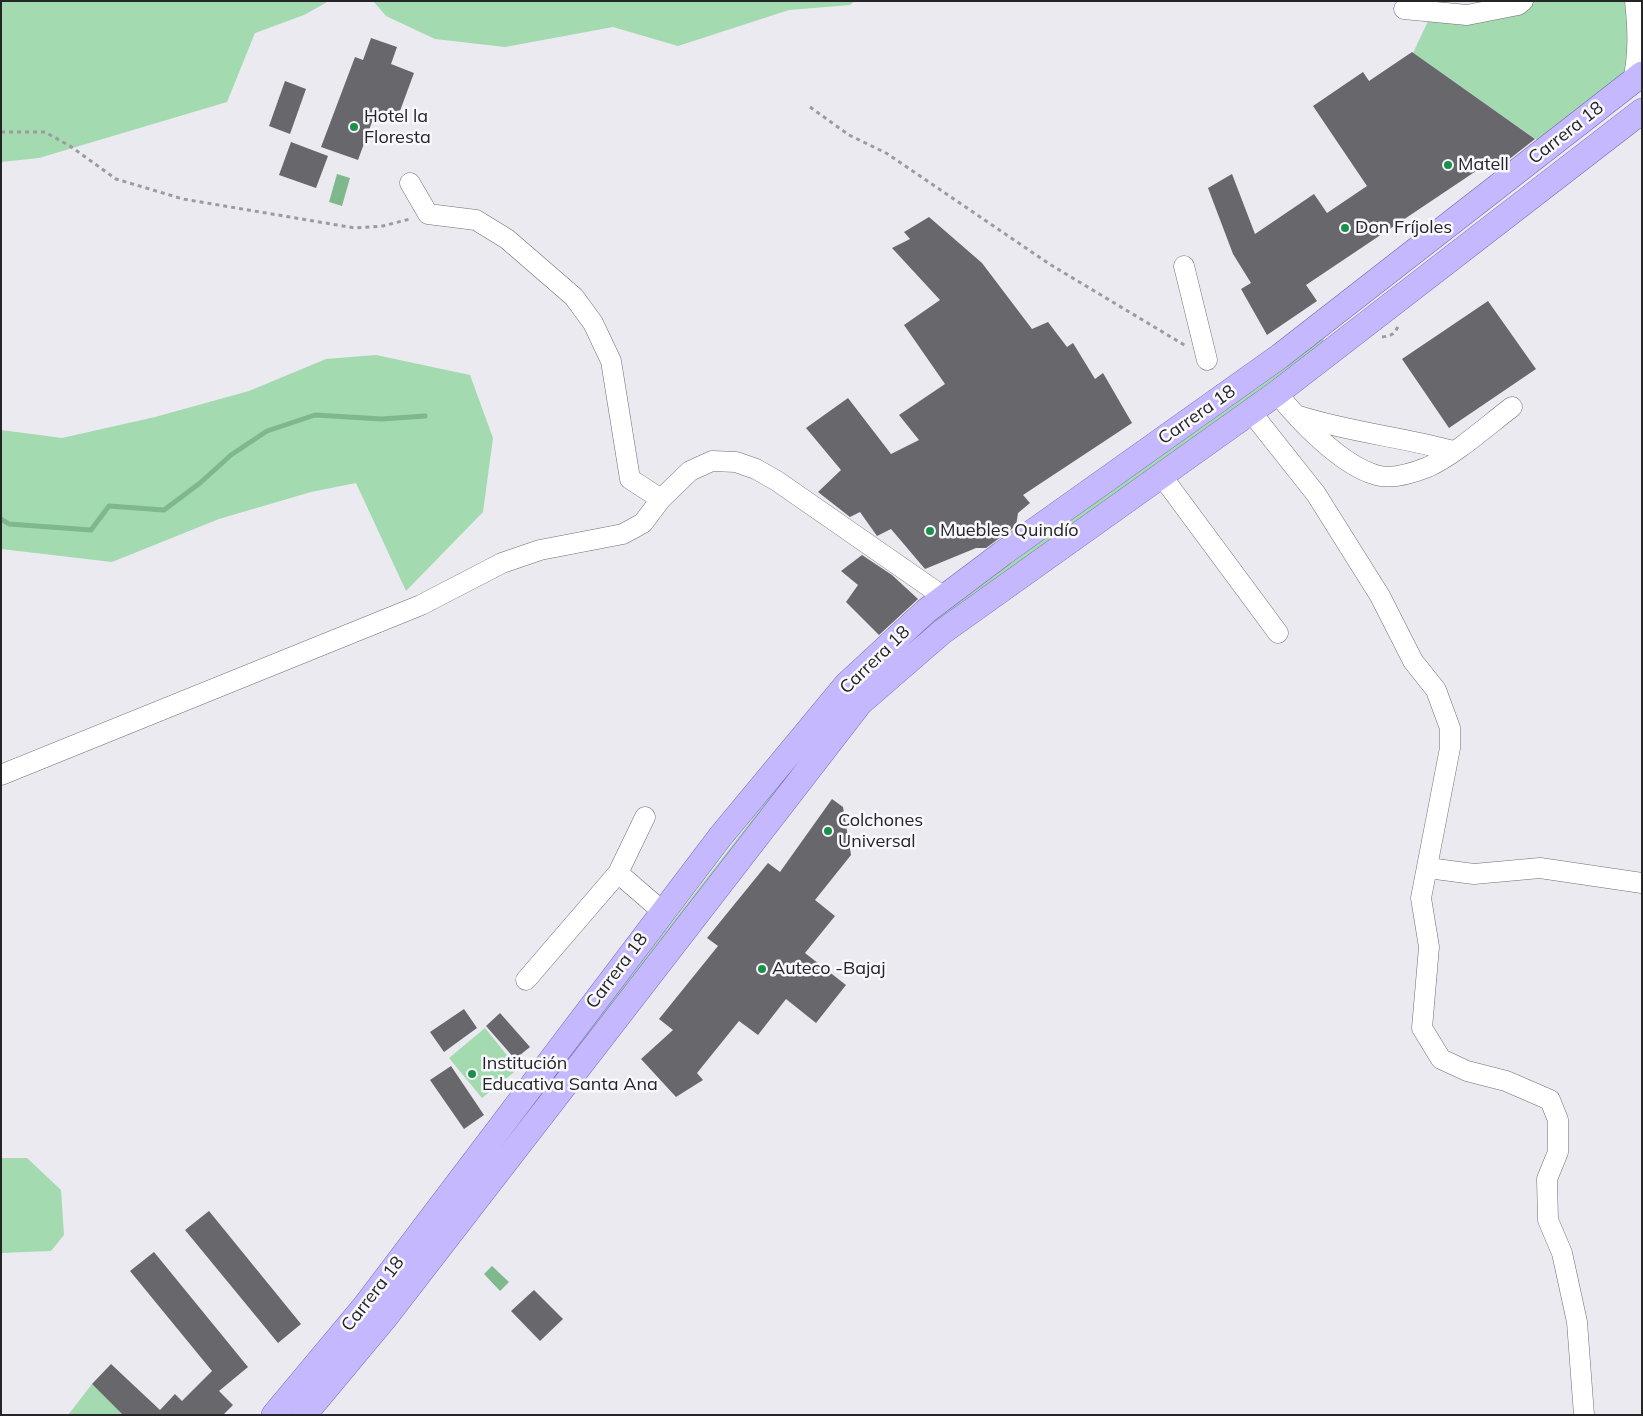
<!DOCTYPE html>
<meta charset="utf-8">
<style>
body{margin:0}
#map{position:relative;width:1643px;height:1416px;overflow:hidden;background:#ebeaf0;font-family:Mulish,sans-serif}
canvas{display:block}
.frame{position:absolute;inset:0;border:2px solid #252426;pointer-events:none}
</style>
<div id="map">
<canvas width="1643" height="1416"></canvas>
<div class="frame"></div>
</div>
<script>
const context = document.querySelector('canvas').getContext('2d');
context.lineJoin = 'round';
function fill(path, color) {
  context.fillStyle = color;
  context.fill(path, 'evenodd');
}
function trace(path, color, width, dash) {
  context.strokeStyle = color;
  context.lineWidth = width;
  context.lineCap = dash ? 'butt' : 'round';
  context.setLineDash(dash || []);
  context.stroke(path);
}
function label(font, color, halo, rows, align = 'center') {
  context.font = font + ' Mulish,sans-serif';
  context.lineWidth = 5;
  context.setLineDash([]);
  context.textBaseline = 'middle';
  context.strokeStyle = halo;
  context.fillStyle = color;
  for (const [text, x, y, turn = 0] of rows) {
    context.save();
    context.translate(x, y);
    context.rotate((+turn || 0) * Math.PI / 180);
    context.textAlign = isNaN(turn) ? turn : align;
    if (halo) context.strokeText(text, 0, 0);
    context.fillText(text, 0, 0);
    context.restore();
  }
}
const green = new Path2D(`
 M1 1H329L304 15 255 33 227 102 39 158 1 162Z
 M373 1H855L850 5 789 10 678 46 613 27 505 47 435 39 386 16Z
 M1533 1H1628L1629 71 1537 140 1413 53 1429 19 1519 12Z
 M1321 335 1327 345 936 625 294 1415H285L470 1183 806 750 930 620Z
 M376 355 470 375 493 438 483 512 406 591 356 483 311 492 219 519 112 562 1 549V430L62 438 155 417 249 391 326 359Z
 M485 1028 518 1069 482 1098 449 1058Z
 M1 1158H27L61 1190 64 1235 51 1251 1 1253Z
 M92 1384 123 1415H68Z`);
const water = new Path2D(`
 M337 174 350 178 342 206 329 202Z
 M492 1266 509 1282 500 1291 484 1274Z`);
const stream = new Path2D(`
 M1 519 9 524 91 530 109 506 164 510 200 483 231 455 267 431 315 415 382 419 425 416`);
const building = new Path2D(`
 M371 38 397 47 391 64 414 73 397 119 376 111 358 160 321 147 355 57 363 60Z
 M1412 52 1535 139 1494 171 1488 163 1306 285 1317 301 1267 335 1241 289 1251 283 1233 254 1208 188 1232 174 1255 234 1314 194 1327 213 1367 186 1313 106 1363 72 1369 81Z
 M285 81 306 89 290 134 269 126Z
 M291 142 328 156 316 188 279 175Z
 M929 217 982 263 1032 329 1048 322 1067 347 1073 343 1095 379 1103 373 1132 423 1023 495 1030 503 1018 513 1016 526 986 548H976L925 569 891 529 877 536 860 512 850 517 818 492 841 470 806 428 848 398 891 454 919 440 899 415 945 384 904 325 940 300 892 248 910 239 904 232Z
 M1488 301 1536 369 1449 428 1402 359Z
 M862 555 892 575 918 599 879 635 846 602 858 585 841 571Z
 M832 799 843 807 851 855 815 900 835 916 805 953 846 985 816 1023 786 999 758 1035 739 1021 697 1073 703 1080 676 1097 641 1059 673 1030 659 1019 718 946 707 938 768 863 780 872Z
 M464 1009 477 1028 444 1052 430 1032Z
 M500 1013 530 1047 515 1059 486 1026Z
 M451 1066 484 1115 464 1129 430 1080Z
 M209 1211 301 1324 278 1343 185 1230Z
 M154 1252 248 1367 219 1391 233 1405 223 1415H123L92 1384 111 1364 160 1410 175 1394 182 1401 212 1371 130 1271Z
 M534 1290 563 1319 540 1341 511 1311Z`);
const path = new Path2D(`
 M810 107 849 135 886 153 1051 265 1186 346
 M1 132H45L70 146 116 179 183 199 355 228 383 226 410 219
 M1382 337C1391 336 1395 334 1398 326`);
const minor = new Path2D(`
 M1404 9 1467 15 1518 5 1523 1
 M1633 81C1639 53 1638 29 1635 1
 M410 183 428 214 476 220 507 239 574 297 593 323 611 361 630 479 661 499
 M1184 266 1207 360
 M1277 393C1299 421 1341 465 1376 475 1392 480 1413 473 1428 467 1455 455 1488 425 1512 407
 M1251 412 1316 494 1380 596 1413 661 1436 690 1450 728V748L1421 898 1429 947 1422 1028 1441 1059 1467 1071 1506 1081 1550 1100 1558 1120V1152L1547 1179 1548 1220 1562 1253 1577 1322 1584 1415
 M1299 416C1349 432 1402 437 1453 451
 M1161 475 1278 633
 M1 775 421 605 502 563 540 550 623 534 643 523 661 499 690 471 712 461 736 462 756 469 777 481 944 597
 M1428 868 1474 874 1540 868 1642 883
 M618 873 662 911
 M526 980 618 873 645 817`);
const major = new Path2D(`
 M274 1415 365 1306 720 837 846 685 926 611 1003 553 1280 356 1642 74
 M304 1415 384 1319 860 703 942 632 1277 393 1642 111`);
const markers = [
 [354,127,5,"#1b904a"],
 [1448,165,5,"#1b904a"],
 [1345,228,5,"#1b904a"],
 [930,531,5,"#1b904a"],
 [828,831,5,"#1b904a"],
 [762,969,5,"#1b904a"],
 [472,1074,5,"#1b904a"]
];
const poiNames = [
 ["Hotel la",364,117],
 ["Floresta",364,138],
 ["Matell",1458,165],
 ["Don Fríjoles",1355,228],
 ["Muebles Quindío",940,531],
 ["Colchones",838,821],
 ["Universal",838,842],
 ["Auteco -Bajaj",772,969],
 ["Institución",482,1064],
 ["Educativa Santa Ana",482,1085]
];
const streetNames = [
 ["Carrera 18",1566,133,-38],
 ["Carrera 18",1197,415,-35],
 ["Carrera 18",875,660,-44],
 ["Carrera 18",617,971,-53],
 ["Carrera 18",373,1294,-52]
];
fill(green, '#a3dab0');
fill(water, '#80b88d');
trace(stream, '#80b88d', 5);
fill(building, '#67676c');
trace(minor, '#6f6f74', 21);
trace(major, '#7566b2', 26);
trace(path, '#9c9ba0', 3, [4, 4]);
trace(minor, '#fff', 20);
trace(major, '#c6b8fe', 25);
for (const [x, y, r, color] of markers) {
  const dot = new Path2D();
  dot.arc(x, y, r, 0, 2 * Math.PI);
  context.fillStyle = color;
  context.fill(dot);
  trace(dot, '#f8f8fd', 2);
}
label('18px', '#252426', '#f8f8fd', poiNames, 'left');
label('18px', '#252426', '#f8f8fd', streetNames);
</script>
